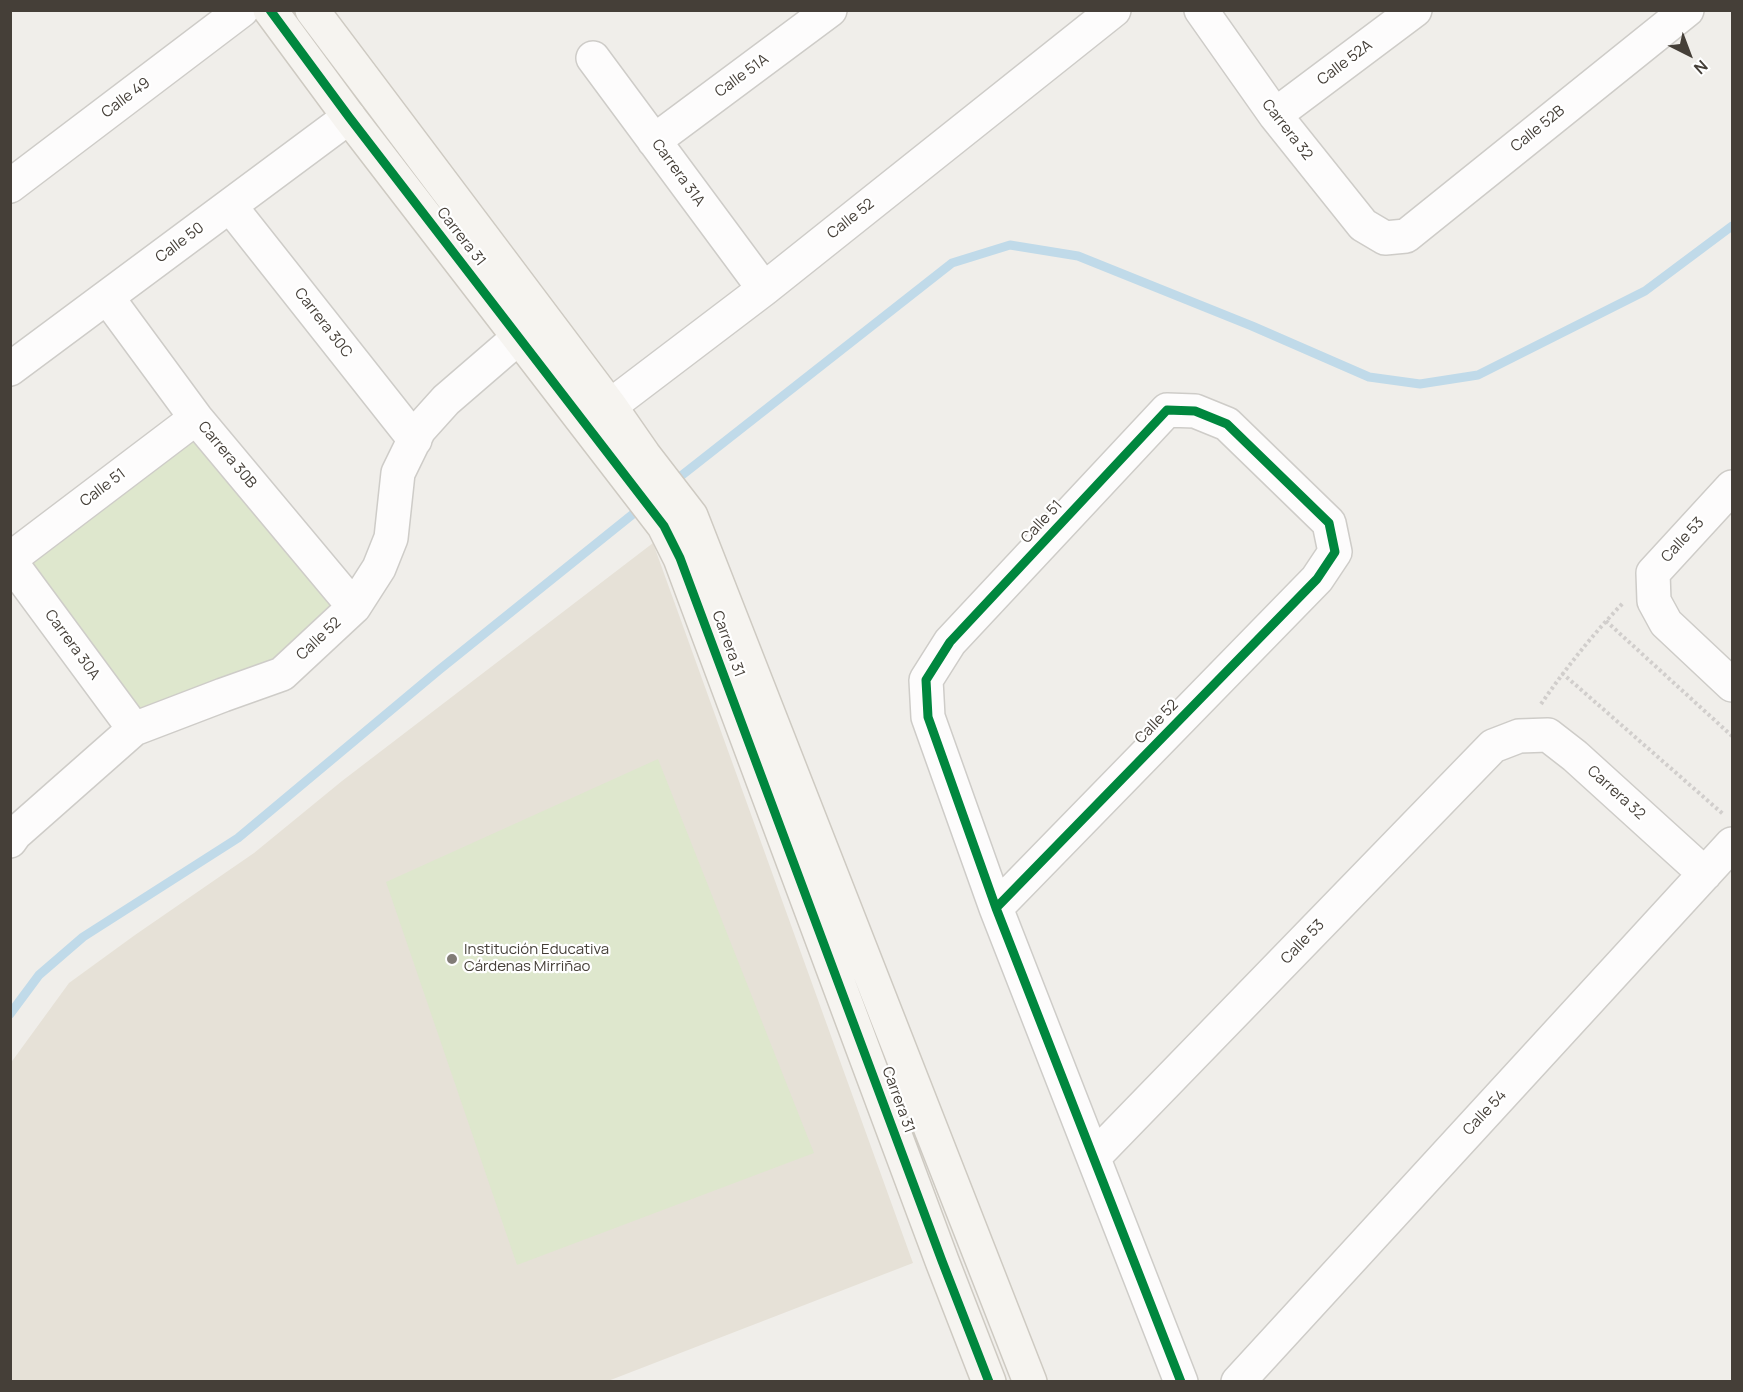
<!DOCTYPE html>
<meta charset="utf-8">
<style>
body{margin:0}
#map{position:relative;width:1743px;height:1392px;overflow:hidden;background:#f0eeea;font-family:Manrope,sans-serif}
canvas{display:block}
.frame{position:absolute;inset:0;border:12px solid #453f38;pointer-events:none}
.north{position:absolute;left:1659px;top:24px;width:60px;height:60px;-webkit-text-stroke:4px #fff;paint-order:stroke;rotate:138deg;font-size:16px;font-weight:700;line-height:24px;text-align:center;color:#453f38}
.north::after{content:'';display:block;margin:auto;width:21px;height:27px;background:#453f38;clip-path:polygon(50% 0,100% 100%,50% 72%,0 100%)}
</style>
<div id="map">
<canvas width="1743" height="1392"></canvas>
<div class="frame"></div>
<div class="north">N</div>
</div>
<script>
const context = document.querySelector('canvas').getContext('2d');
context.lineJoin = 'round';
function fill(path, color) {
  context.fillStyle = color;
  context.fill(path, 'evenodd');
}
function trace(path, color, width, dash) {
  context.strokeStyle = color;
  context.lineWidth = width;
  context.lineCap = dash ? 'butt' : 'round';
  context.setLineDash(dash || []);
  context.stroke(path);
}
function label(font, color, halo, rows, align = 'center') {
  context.font = font + ' Manrope,sans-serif';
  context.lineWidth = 4.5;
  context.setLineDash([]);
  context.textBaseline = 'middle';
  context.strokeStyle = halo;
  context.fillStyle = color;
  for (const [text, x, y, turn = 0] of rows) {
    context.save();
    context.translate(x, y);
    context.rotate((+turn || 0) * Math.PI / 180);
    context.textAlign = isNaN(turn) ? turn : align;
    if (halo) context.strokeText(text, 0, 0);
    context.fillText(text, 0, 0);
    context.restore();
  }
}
const education = new Path2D(`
 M653 543 913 1263 608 1381H11L10 1064 69 983 135 935 254 853 342 781Z`);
const green = new Path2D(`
 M197 419 354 607 282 674 134 729 11 561Z
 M658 759 814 1153 517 1265 386 882Z`);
const stream = new Path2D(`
 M672 483 952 263 1010 245 1078 256 1252 326 1369 377 1420 384 1478 375 1645 291 1732 226
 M10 1014 39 975 83 937 238 838 439 670 643 506`);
const path = new Path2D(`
 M1606 621 1732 736
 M1562 673 1723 814
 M1541 704C1566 668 1593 634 1623 603`);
const street = new Path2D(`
 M1201 10 1275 115 1363 225 1385 238 1406 236 1687 10
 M593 58 764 289
 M1275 115 1415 10
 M654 141 830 10
 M10 186 242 10
 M230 206 415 440
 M107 297 196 418 354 607
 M10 369 349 117
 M589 422 764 289 1114 10
 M1732 487 1653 573 1654 601 1666 623 1732 685
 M10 559 196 418
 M10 561 134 729
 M10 841 15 834 134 729 223 695 282 674 354 607 379 568 391 538 398 473 419 430 446 400 519 337
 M996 908 1317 579 1335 552 1329 523 1227 424 1195 411 1167 410 950 642 926 680 928 717 996 908 1181 1382
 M1094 1157 1493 746 1519 736 1548 735 1575 756 1705 874
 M1238 1382 1732 844`);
const secondary = new Path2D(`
 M270 10 349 117 664 526 680 558 942 1261 989 1382
 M312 10 610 406 644 455 691 516 1030 1382`);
const cycleway = new Path2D(`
 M270 10 349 117 664 526 680 558 942 1261 989 1382
 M996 908 1317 579 1335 552 1329 523 1227 424 1195 411 1167 410 950 642 926 680 928 717 996 908 1181 1382`);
const markers = [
 [452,959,6,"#817c76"]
];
const streetNames = [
 ["Calle 52A",1345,63,-37],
 ["Calle 51A",742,76,-36],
 ["Calle 49",126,98,-37],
 ["Calle 52B",1538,129,-39],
 ["Carrera 32",1287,130,52],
 ["Carrera 31A",678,173,54],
 ["Calle 52",851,219,-38],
 ["Carrera 31",461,237,52],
 ["Calle 50",180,243,-37],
 ["Carrera 30C",323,323,52],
 ["Carrera 30B",227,455,50],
 ["Calle 51",103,488,-37],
 ["Calle 51",1042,522,-47],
 ["Calle 53",1683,540,-47],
 ["Calle 52",319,639,-43],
 ["Carrera 31",728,644,70],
 ["Carrera 30A",72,645,54],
 ["Calle 52",1157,722,-46],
 ["Carrera 32",1616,793,42],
 ["Calle 53",1303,942,-46],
 ["Carrera 31",898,1100,70],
 ["Calle 54",1485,1113,-47]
];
const poiNames = [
 ["Institución Educativa",464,950],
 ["Cárdenas Mirriñao",464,967]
];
fill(education, '#e6e1d7');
fill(green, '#dee7cd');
trace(stream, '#c0dae9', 9);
trace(street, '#ceccc8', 36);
trace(secondary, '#cecac2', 36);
trace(path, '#d1cecc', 4, [3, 3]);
trace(street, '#fdfcfc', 33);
trace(secondary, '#f6f4f0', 33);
trace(cycleway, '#00873e', 9);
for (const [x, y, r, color] of markers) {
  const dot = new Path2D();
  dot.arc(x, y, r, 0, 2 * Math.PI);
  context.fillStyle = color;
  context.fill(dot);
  trace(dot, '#fff', 2);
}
label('15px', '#453f38', '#fff', streetNames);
label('15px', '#453f38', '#fff', poiNames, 'left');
</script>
